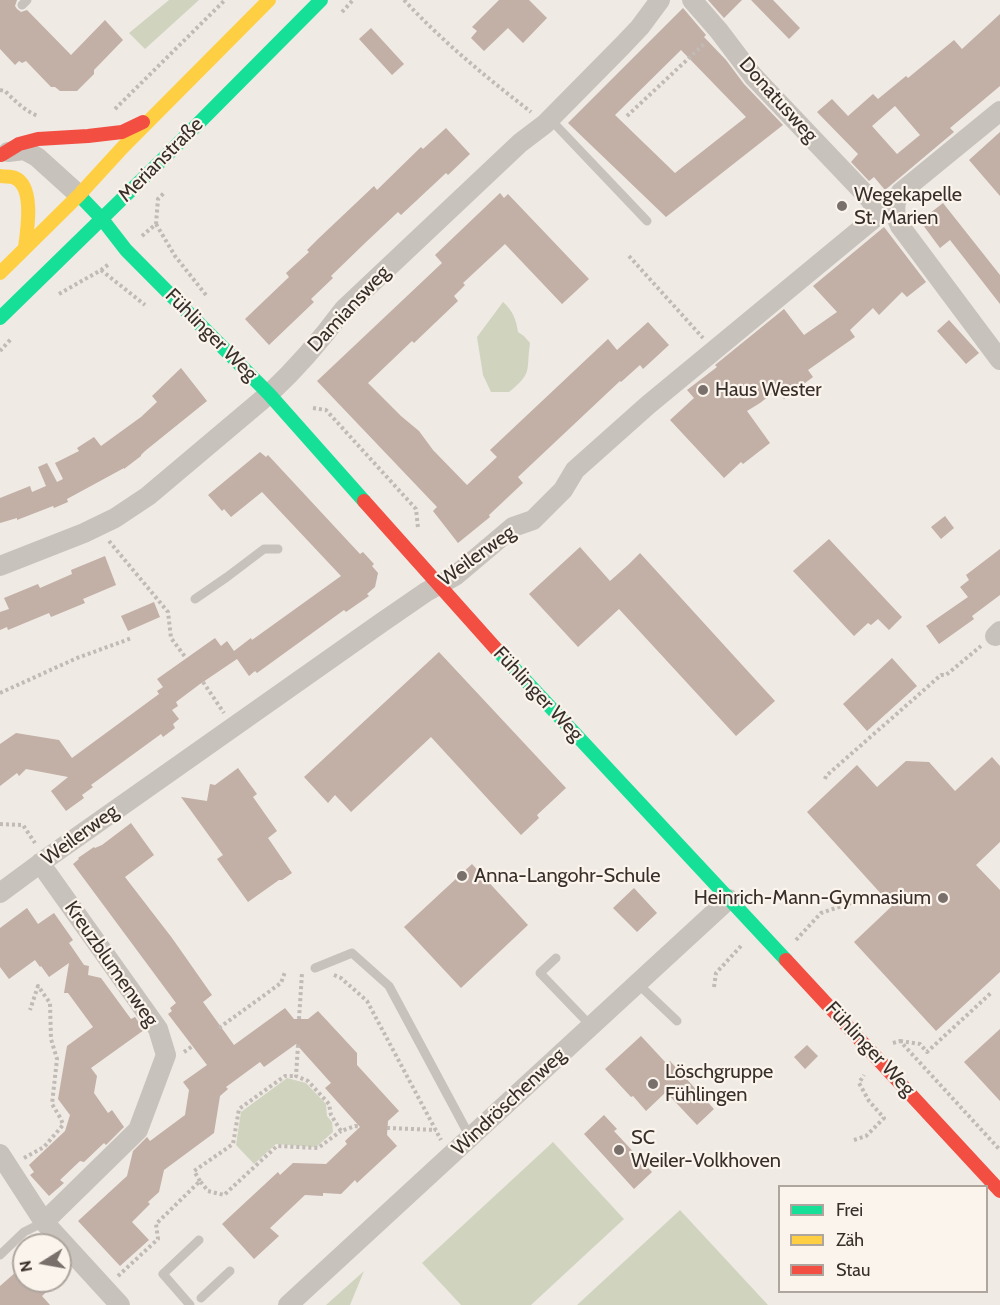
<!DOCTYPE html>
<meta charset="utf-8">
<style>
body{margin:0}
#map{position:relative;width:1000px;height:1305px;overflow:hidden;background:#efeae4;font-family:Cabin,sans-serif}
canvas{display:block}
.legend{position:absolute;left:778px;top:1185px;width:210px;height:108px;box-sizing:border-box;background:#faf4ec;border:2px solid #ada59e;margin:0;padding:8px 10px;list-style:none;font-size:18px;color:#392f2a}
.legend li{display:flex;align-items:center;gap:12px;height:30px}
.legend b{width:30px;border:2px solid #ada59e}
.north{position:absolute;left:12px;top:1233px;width:60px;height:60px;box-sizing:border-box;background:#faf4ec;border:2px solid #ada59e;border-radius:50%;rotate:259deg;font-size:16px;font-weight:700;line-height:24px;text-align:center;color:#392f2a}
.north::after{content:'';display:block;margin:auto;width:21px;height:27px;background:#79706b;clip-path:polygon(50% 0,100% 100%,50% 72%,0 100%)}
</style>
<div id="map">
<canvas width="1000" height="1305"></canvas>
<ul class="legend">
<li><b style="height:8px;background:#16e098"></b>Frei</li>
<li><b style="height:8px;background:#ffcf43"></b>Zäh</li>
<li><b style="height:8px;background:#f24e42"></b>Stau</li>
</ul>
<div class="north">N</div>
</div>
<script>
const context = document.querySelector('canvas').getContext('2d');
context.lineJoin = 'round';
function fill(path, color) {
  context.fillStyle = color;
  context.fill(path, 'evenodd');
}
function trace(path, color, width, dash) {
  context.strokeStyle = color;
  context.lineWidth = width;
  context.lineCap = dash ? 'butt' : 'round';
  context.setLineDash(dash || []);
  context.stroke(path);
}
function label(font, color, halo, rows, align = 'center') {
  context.font = font + ' Cabin,sans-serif';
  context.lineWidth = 4.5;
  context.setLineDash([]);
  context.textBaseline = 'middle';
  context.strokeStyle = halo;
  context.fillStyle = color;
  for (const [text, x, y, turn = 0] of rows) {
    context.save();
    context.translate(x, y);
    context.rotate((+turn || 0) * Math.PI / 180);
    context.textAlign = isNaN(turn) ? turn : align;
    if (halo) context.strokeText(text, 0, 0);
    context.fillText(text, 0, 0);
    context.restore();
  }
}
const green = new Path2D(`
 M169 0H199L145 49 129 33Z
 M503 302C513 311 516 319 518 332L524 336 530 343C526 371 533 373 509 392H491L483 375 477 337Z
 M287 1078 306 1083 326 1104 327 1116 332 1122 333 1132 316 1147 276 1144 254 1164 236 1145 241 1112Z
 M553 1142 624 1219 531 1305H461L422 1263Z
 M680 1210 768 1305H577Z
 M364 1271 350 1305H326Z`);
const building = new Path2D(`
 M0 0H17L15 6 17 9 21 12 27 10 71 55 105 20 123 40 94 70V74L77 91H60L55 87H51L26 61 22 63 19 61 15 65 0 49Z
 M499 0H529L547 18 523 43 508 28 484 51 471 38 477 31 472 27Z
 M708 0H742L724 18Z
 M751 0H773L800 28 789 39Z
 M683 8 706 35 704 37 726 60 744 84 783 125 666 217 568 123ZM681 50 746 117 675 173 615 115Z
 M1000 14V86L950 128 954 132 885 190 874 177 869 181 851 162 858 154 817 112 832 99 848 116 873 94 878 99 906 76 908 78 954 40 962 49ZM895 106 920 135 897 154 872 126Z
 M371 28 404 64 392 75 359 39Z
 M446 128 470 154 448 175 446 173 401 215 398 212 364 244 331 276 333 278 311 299 314 302 269 345 245 319 289 277 286 273 309 252 307 250 318 239 374 186 377 190 421 147 423 149Z
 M1000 132V196L969 160Z
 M500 193 504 198 508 194 589 279 562 304 505 244 463 283 465 285 454 296 458 301 414 343 412 341 368 383 401 416 419 431 433 450 467 485 497 457 490 450 608 339 617 350 648 322 669 345 643 369 640 365 621 382 620 381 518 477 523 483 489 515 490 517 458 543 433 511 437 507 317 381 442 263 435 255Z
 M943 203 1000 275V304L950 240 940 248 920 221Z
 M884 227 926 282 907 297 902 292 879 315 873 308 850 330 855 337 808 370 813 377 784 399 777 390 760 403 747 411 770 443 743 464 741 462 724 478 670 420 694 398 687 390 717 367 715 365 784 309 804 335 837 312 813 286Z
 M949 320 979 353 966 364 937 331Z
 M181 368 207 401 145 451 141 455V456L124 469V468L67 499 68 502 54 508 53 506 17 520V518L0 523V498L30 486 32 492 46 486 38 467 47 463 57 482 63 479 55 463 79 451 77 448 94 437 101 446 141 417 157 402 152 396Z
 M260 452 266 457 268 455 360 554 363 552 374 564 372 566 378 573 375 587 367 594 369 596 346 612 344 610 257 673 255 671 249 676 237 659 200 684 176 702 178 706 172 710 179 719 173 724 175 728 163 737 161 734 91 785 93 787 82 795 84 798 66 811 51 791 68 777 26 769 19 776 17 773 0 786V744L16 733 59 740 72 758 159 694 157 691 163 687 157 679 215 638 221 646 227 641 234 651 251 638 252 640 341 576 262 492 231 517 224 509 222 511 208 495Z
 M945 516 954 528 941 539 931 527Z
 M829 539 902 617 889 630 878 619 871 625 868 623 854 636 793 571Z
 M580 547 610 581 628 565 640 553 775 701 736 736 619 609 578 647 529 594Z
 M1000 549V595L972 616 974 619 939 644 926 626 968 597 960 587 969 580 966 575Z
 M105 556 116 585 83 599 85 603 51 617 49 613 8 630 7 627 0 630V612L9 609 4 598 38 584 40 588 72 574 71 570Z
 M154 602 160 617 128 631 121 616Z
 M439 652 566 788 537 815 539 818 521 835 431 737 351 812 335 795 328 803 304 777Z
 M892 658 917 686 867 731 843 704Z
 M992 757 1000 766V842L976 865 1000 890V972L936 1031 854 942 892 906 807 812 857 765 877 787 906 761 929 762 955 791Z
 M238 768 257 794 253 797 277 831 268 838 292 873 282 880H279L248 902 217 859 223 855 181 797 207 801 210 784 215 785Z
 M131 823 154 855 125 877 172 938 212 995 203 1002 234 1045 285 1008 294 1019H308L318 1011 357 1053V1065L399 1111 388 1121 387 1135 397 1146 357 1183 355 1180 341 1194 323 1193V1196L305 1195 270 1228 279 1236 254 1259 222 1224 278 1172 280 1175 293 1163 326 1164 347 1144 345 1141 360 1127 325 1088 331 1083 296 1044 264 1067 260 1062 226 1087 228 1089 220 1096 214 1133 164 1170 159 1192 148 1202 150 1204 132 1222 149 1240 120 1266 78 1221 127 1176 133 1151 147 1137 150 1141 185 1115 189 1090 183 1082 207 1065 168 1014 172 1011 170 1008 176 1003 73 864 79 859 78 858 94 847 95 848 102 845Z
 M472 864 528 925 461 988 404 927Z
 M634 888 657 913 637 932 613 908Z
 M27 908 38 924 54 913 73 940 69 943 84 965 89 966 88 975 101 978 131 1019 135 1017 144 1030 91 1068 97 1076 94 1093 108 1113 112 1110 124 1127 106 1145 104 1143 84 1162 80 1161 60 1180 64 1183 49 1196 30 1175 34 1172 29 1165 65 1131 70 1115 58 1099 67 1046 93 1027 68 993H64L69 963 49 977 41 966 40 967 35 960 9 979 0 967V928Z
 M1000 1029V1101L964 1062Z
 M641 1036 667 1064 670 1061 714 1109 697 1125 666 1092 646 1111 633 1096 631 1097 605 1069Z
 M807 1045 818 1056 805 1069 794 1057Z
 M604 1115 617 1129 614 1131 652 1172 634 1189 584 1134Z
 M24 1265V1281H58L42 1296 50 1305H0V1286Z`);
const path = new Path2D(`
 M404 0C443 42 486 77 531 112
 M342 12 353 0
 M0 90 5 91C15 101 25 111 38 116
 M115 109 225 0
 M627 116 705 43
 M156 224 175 256 206 295
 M142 236 156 224 158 199 165 192
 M629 256 703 338
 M101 270 145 305
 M59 294 101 270 109 264
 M0 351 12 338
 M313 408 326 410 416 509 418 528
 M109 541 168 612 171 638 186 658
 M203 682 224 713
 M0 693 77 658 132 638
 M825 779 826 776 941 675H946L981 646
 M0 824 23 825 35 843
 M796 940 821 913 875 895
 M334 975 341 978 367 1001 441 1140
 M714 987 716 973 741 946
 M299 1019 302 973
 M219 1028 281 983 285 972
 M900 1041 920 1044 927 1052 992 992
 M893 1043 900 1041 1000 1150
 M298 1045 296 1076 308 1081 329 1104 331 1115 341 1131 355 1126 361 1127
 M184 1052 194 1045
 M387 1128 436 1130
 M854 1140 866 1136 884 1118 869 1101 859 1083 864 1075
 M24 1158 44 1147 63 1125 61 1119 52 1104 57 1059 51 1039 50 1003 38 986 30 1010
 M200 1181 194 1171 233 1144 239 1109 285 1076H296
 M118 1276 158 1239 156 1224 200 1181 208 1191 224 1195 277 1146 318 1148 341 1131`);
const lane = new Path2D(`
 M22 5 27 0
 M550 119 647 221
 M195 599 227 577 264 549H278
 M556 958 540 973 591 1026
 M315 968 352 953 389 986 470 1137
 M638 984 677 1021
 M0 1255 24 1232 44 1222
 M201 1298 230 1271
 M190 1305 163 1274 199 1240`);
const street = new Path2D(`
 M1000 111 901 192C893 203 894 214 900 226L1000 360
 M8 152 24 150 37 157 79 195
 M0 566 84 533 115 518 148 496 269 394C297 368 321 340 344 309L520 143 545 124 623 45 640 27 660 0
 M995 636 1000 631
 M40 863 158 1029 166 1055 138 1130 44 1222
 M0 893 46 859 381 623 426 592 455 576 513 527 533 520 563 490 575 470 648 405 872 220 877 209 868 197 753 76 719 31 692 0
 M0 1154 44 1222 120 1305
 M288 1305 729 899`);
const fast = new Path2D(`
 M79 195 102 219 126 250 269 394 364 501
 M0 318 164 158 321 0
 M497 650 786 960`);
const slow = new Path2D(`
 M0 176C4 177 11 176 15 178 35 187 27 231 25 248
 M0 273 79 195 123 147 269 0`);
const jam = new Path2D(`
 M1 155 19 144 38 139 88 136 122 132 143 122
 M364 501 497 650
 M786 960 1000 1191`);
const markers = [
 [842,206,6,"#79706b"],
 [703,390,6,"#79706b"],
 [462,876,6,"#79706b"],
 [943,898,6,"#79706b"],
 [653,1084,6,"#79706b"],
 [619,1150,6,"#79706b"]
];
const streetNames = [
 ["Donatusweg",778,100,48],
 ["Merianstraße",161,160,-45],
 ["Damiansweg",349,309,-47],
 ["Fühlinger Weg",211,335,45],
 ["Weilerweg",477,556,-36],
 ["Fühlinger Weg",538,694,47],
 ["Weilerweg",80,835,-36],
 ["Kreuzblumenweg",111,964,55],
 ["Fühlinger Weg",870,1049,47],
 ["Windröschenweg",509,1102,-43]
];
const poiNames = [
 ["Wegekapelle",854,195],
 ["St. Marien",854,218],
 ["Haus Wester",715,390],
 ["Anna-Langohr-Schule",474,876],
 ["Heinrich-Mann-Gymnasium",931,898,"right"],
 ["Löschgruppe",665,1072],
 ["Fühlingen",665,1095],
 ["SC",631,1138],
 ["Weiler-Volkhoven",631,1161]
];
fill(green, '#d0d4bf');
fill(building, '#c2afa6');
trace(path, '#c1bab5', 4, [3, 3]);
trace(lane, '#c8c2bc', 9);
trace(street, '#c8c2bc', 20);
trace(fast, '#16e098', 14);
trace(slow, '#ffcf43', 14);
trace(jam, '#f24e42', 14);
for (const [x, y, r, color] of markers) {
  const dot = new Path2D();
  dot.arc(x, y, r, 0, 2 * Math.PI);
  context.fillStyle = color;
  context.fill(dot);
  trace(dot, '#faf4ec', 2);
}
label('20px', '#392f2a', '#faf4ec', streetNames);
label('20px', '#392f2a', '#faf4ec', poiNames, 'left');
</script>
